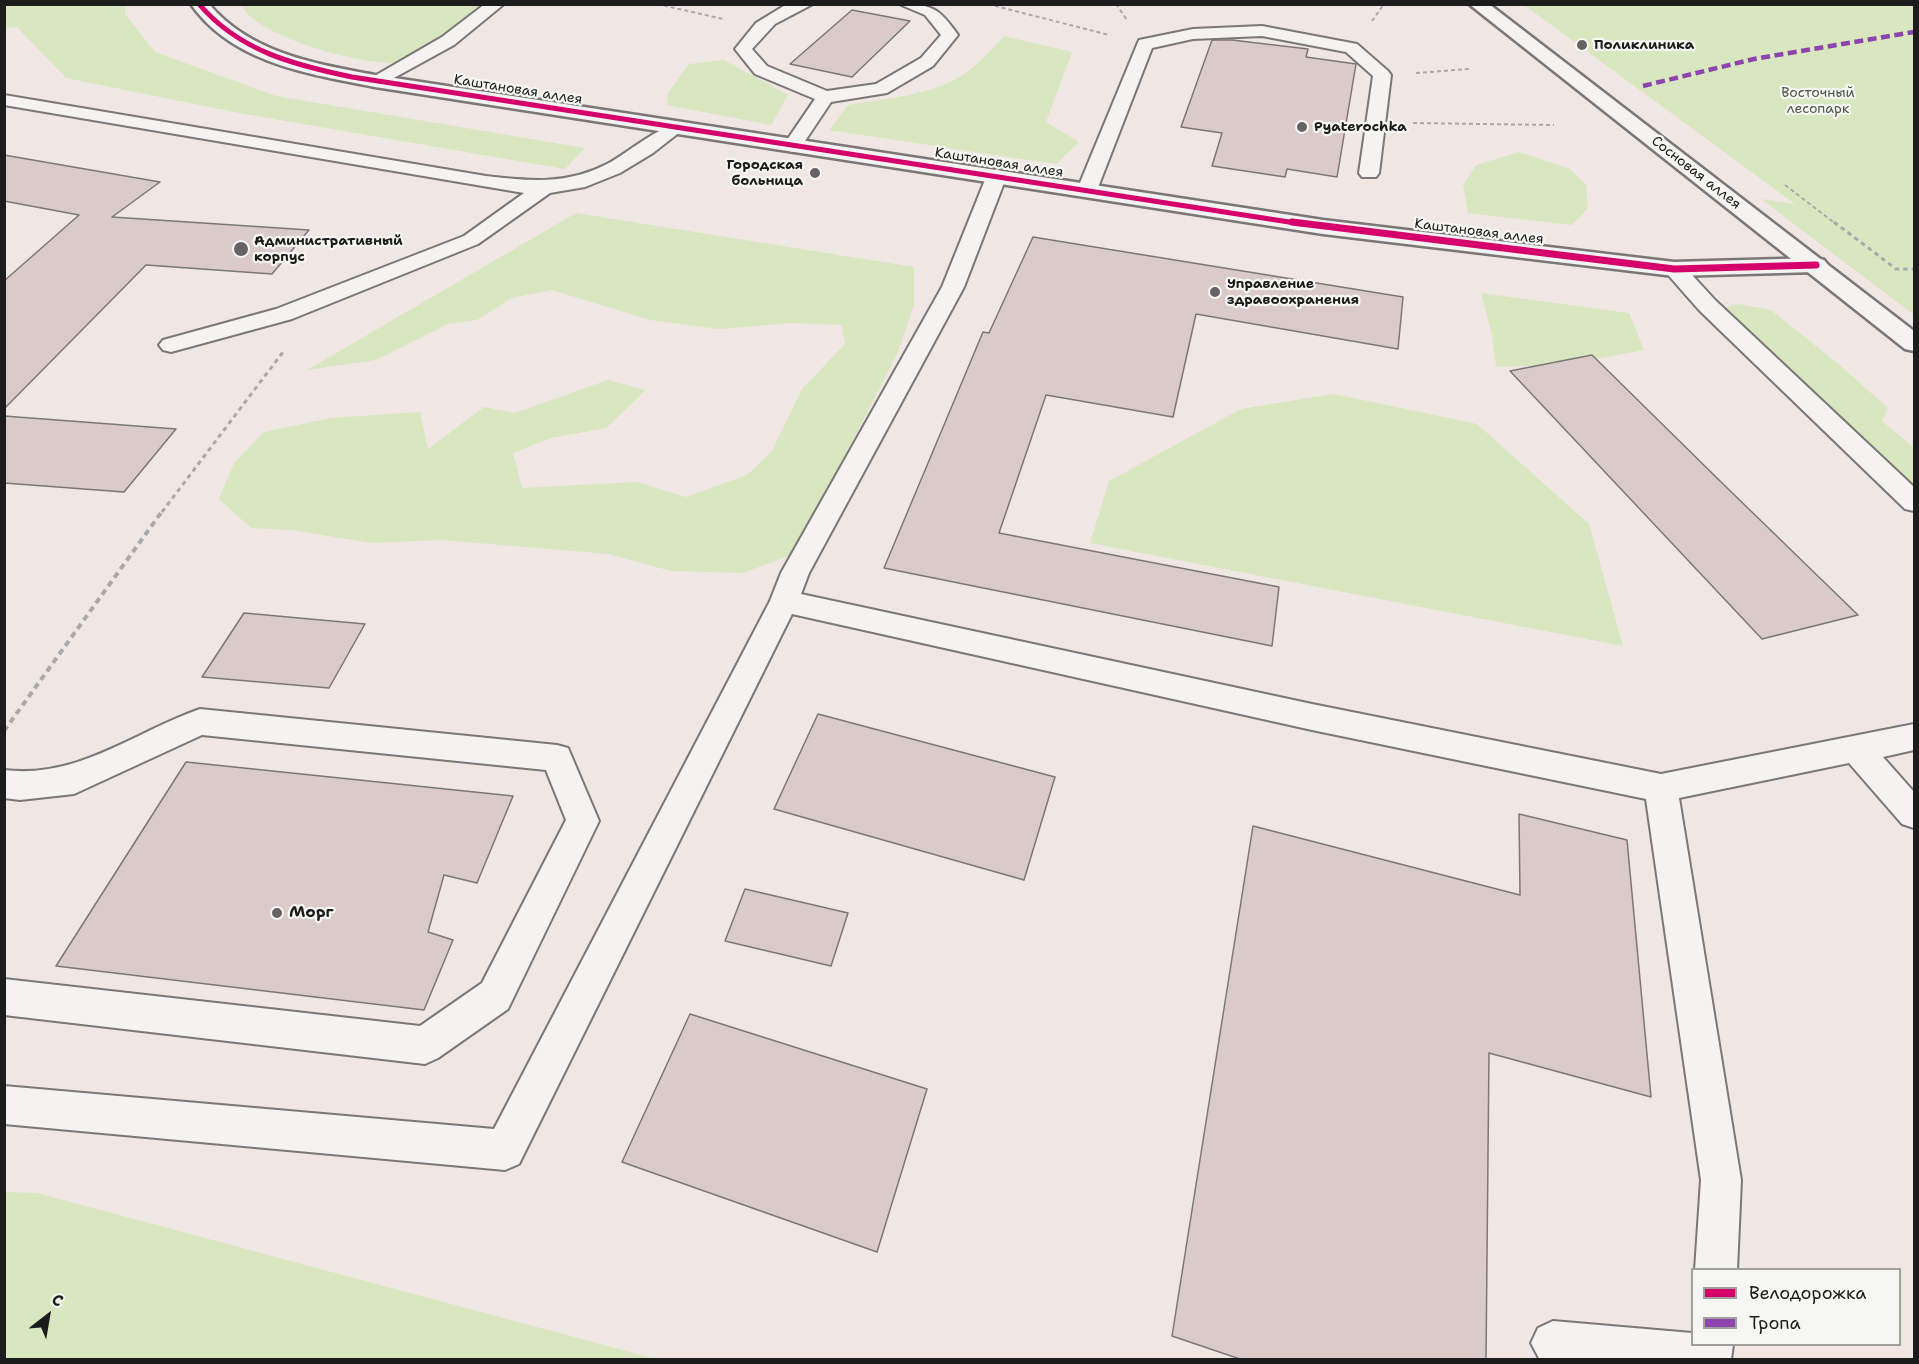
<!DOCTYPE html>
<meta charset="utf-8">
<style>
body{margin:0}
#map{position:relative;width:1919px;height:1364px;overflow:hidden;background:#f0e6e4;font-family:"Shantell Sans",sans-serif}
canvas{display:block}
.frame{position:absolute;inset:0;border:6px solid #1c1c1c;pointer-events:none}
.legend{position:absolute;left:1691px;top:1268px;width:210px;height:78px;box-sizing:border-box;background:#f6f6f2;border:2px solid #9f9f9c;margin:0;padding:8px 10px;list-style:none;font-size:18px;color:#1c1c1c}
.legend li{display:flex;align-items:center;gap:12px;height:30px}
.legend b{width:30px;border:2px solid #9f9f9c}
.north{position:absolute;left:18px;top:1286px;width:60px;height:60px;-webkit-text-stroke:4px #f6f6f2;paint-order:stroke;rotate:31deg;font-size:16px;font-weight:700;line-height:24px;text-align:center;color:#1c1c1c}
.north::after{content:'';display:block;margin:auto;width:21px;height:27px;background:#1c1c1c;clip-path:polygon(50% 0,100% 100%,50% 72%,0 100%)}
</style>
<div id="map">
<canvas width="1919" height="1364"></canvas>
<div class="frame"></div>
<ul class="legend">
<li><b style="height:8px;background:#d6006c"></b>Велодорожка</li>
<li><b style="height:8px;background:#8e44ad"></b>Тропа</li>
</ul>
<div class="north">С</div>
</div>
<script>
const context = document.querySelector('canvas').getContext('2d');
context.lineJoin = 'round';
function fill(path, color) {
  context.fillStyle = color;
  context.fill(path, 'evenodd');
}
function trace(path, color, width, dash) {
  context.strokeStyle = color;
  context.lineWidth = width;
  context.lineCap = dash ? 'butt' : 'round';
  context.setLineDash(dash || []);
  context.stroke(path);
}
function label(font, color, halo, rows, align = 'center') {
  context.font = font + ' "Shantell Sans",sans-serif';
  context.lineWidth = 4.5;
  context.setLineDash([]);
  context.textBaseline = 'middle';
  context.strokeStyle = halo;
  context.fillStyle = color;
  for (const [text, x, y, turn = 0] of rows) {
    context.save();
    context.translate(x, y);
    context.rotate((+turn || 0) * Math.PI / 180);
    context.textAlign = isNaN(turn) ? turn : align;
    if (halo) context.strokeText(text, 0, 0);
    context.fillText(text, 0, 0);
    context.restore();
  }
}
const green = new Path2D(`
 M5 4 125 5V14L155 52 276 96 585 148 565 169 239 113 66 78 17 27 5 28Z
 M488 4 490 7C474 18 420 58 405 62 373 69 253 37 242 5Z
 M1524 5H1914V315L1761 199 1795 204Z
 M1004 36 1072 52 1046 122 1079 142 1056 164 829 130 848 105C883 99 924 96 956 79 974 69 990 51 1004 36Z
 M724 60 788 95 771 125 667 105 668 93 689 64Z
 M1519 152 1570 169 1586 185 1588 208 1572 225 1468 213 1463 185 1476 165Z
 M576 213 914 267V305L898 352 838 469 806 549 743 573 671 571 609 554 442 540 371 543 292 530 251 528 219 499 234 463 264 432 331 418 420 412 428 449 484 407 515 413 608 380 646 390 606 428 551 438 513 453 522 488 637 482 686 497 747 475 772 451 802 389 845 344 842 325 791 323 719 329 650 320 552 290 512 298 477 320 448 324 376 360 307 370Z
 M1481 293 1629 313 1644 350 1565 365 1496 367 1492 335Z
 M1738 304 1771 310 1836 362 1888 408 1882 421 1914 448V496L1714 321 1720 309Z
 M1334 394 1477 424 1589 524 1623 646 1090 543 1109 481 1241 409Z
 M5 1192 37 1193 656 1359H5Z`);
const building = new Path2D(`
 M852 10 910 21 852 77 790 64Z
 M1212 40H1232L1308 49 1306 57 1356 64 1337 177 1287 169 1285 177 1212 166 1222 133 1181 127Z
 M4 155 160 182 112 217 309 230 272 274 146 265 4 409V281L79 215 4 201Z
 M1033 237 1403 297 1398 349 1196 314 1173 417 1046 395 999 533 1279 587 1272 646 884 568 983 332 989 333Z
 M1592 355 1719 480 1858 615 1762 639 1510 371Z
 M4 416 176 429 124 492 4 483Z
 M244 613 365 624 329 688 202 677Z
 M818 714 1055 777 1024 880 774 809Z
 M186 762 513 796 477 883 444 875 428 932 453 940 424 1010 56 966Z
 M1519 814 1627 840 1651 1097 1489 1053 1486 1359H1240L1172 1336 1253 826 1520 895Z
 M745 889 848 913 831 966 725 941Z
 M690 1014 927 1089 877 1252 622 1162Z`);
const pathFar2 = new Path2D(`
 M657 4 723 19
 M988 4 1109 35
 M1116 4 1127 20
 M1372 21 1384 4
 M1416 73 1469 69
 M1413 123 1554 125
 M1785 185 1836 224`);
const pathFar1 = new Path2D(`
 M1834 222 1896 269H1914
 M162 512 283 352`);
const path = new Path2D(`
 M4 731 163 510`);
const lane = new Path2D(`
 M485 4H504L454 45 381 85H369L366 81 442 37Z
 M787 4H813L775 24 752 49 767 66 827 91 876 84 921 58 941 35 925 15 899 4C932 4 939 8 958 35L933 66 887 93 831 102 799 150 792 152 783 146 815 99 755 74 735 49 756 23Z
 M1262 26 1357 44 1388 71 1391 75 1379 173 1376 177H1362L1359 173 1373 76 1346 52 1262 36 1193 39 1152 48 1097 190 1094 194H1080L1077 190 1139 40 1193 29Z
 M4 95 486 176C530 181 566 185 607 164 625 155 666 120 683 124L685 128 653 153 620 173 585 187 550 193 478 244 292 319 171 352 163 350 159 345 163 340 276 309 464 236 524 193 4 105Z
 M997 169 1007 175 964 287 809 573 801 594 1312 704 1661 774 1914 724V750L1883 757 1914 792V828L1902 824 1849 763 1679 798 1741 1180 1737 1270H1695L1701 1180 1646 799 1312 730 792 614 519 1164 505 1170 4 1124V1086L494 1129 770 601 781 573 942 287 987 175Z
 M1674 263 1682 264 1715 300 1914 487V511L1905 509 1699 310 1663 269 1666 264Z
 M200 709 557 745 568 748 599 821 508 1009 438 1058 425 1064 4 1015V979L420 1026 482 983 566 820 546 770 202 735 74 794 20 800 4 798V770C78 779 134 732 200 709Z
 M1553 1321 1692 1333V1344H1733L1731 1360H1540L1531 1343 1538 1328Z`);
const street = new Path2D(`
 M191 4H209C250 53 315 64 375 75L1323 220 1674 262 1816 258 1824 260 1828 265 1824 270 1816 272 1674 276 1323 234 375 87C309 74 232 63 191 4Z`);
const secondary = new Path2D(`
 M1469 4H1489L1914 331V351L1905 349Z`);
const quiet = new Path2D(`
 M1643 86 1754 59 1914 32`);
const cyclewayFar1 = new Path2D(`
 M199 4C239 51 294 65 352 77L1302 224`);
const cycleway = new Path2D(`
 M1292 222 1674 269 1816 265`);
const markers = [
 [1582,45,6,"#666362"],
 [1302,127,6,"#666362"],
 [815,173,6,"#666362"],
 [241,249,8,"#666362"],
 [1215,292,6,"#666362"],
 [277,913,6,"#666362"]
];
const farPoinames = [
 ["Поликлиника",1594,45],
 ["Pyaterochka",1314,127],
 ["Городская",803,165,"right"],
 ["больница",803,181,"right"],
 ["Административный",254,241],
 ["корпус",254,257],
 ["Управление",1227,284],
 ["здравоохранения",1227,300]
];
const farStreetnames = [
 ["Каштановая аллея",518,90,9],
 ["Каштановая аллея",999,163,9],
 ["Сосновая аллея",1696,173,38],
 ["Каштановая аллея",1479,232,7]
];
const farParknames = [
 ["Восточный",1818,93],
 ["лесопарк",1818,109]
];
const poiNames = [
 ["Морг",289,913]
];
fill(green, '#d8e7c0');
fill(building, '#dacbca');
trace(building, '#7b7776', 1.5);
trace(lane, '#7b7776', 4);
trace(street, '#7b7776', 5);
trace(secondary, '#7b7776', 5);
trace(pathFar2, '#aaa9a8', 2, [4, 3]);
trace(pathFar1, '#aaa9a8', 3, [4.5, 4]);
trace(path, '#aaa9a8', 4, [6, 4.5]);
fill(lane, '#f4f3f1');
fill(street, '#f4f3f1');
fill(secondary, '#f4f3f1');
trace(quiet, '#8e44ad', 4.5, [9, 4.5]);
trace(cyclewayFar1, '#d6006c', 5);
trace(cycleway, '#d6006c', 7);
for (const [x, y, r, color] of markers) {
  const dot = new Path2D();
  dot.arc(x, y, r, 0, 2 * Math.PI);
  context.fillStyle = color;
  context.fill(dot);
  trace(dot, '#f6f6f2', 2);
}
label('bold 14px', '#1c1c1c', '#f6f6f2', farPoinames, 'left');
label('14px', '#1c1c1c', '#f6f6f2', farStreetnames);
label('14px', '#4e5944', '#f6f6f2', farParknames);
label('bold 16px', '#1c1c1c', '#f6f6f2', poiNames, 'left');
</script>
